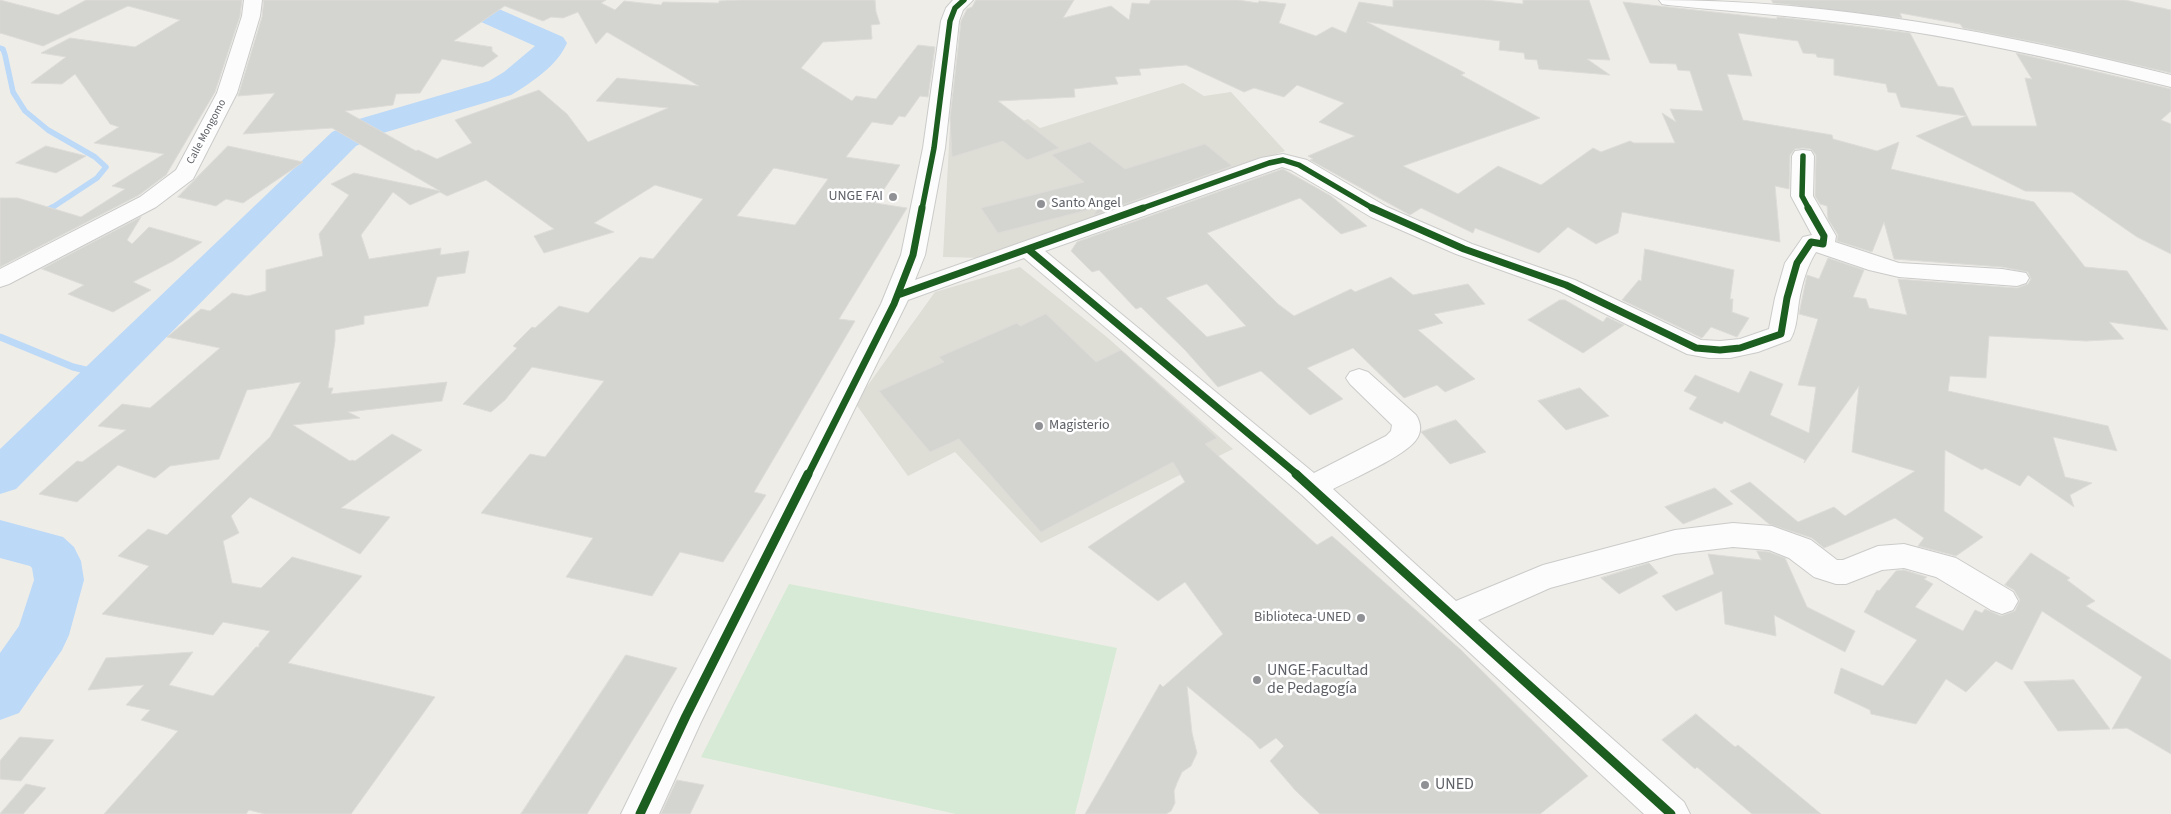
<!DOCTYPE html>
<meta charset="utf-8">
<style>
body{margin:0}
canvas{display:block;background:#eeede8}
</style>
<canvas width="2171" height="814"></canvas>
<script>
const context = document.querySelector('canvas').getContext('2d');
context.lineJoin = 'round';
function fill(path, color) {
  context.fillStyle = color;
  context.fill(path, 'evenodd');
}
function trace(path, color, width, dash) {
  context.strokeStyle = color;
  context.lineWidth = width;
  context.lineCap = dash ? 'butt' : 'round';
  context.setLineDash(dash || []);
  context.stroke(path);
}
function label(font, color, halo, rows, align = 'center') {
  context.font = font + ' "Source Sans 3",sans-serif';
  context.lineWidth = 5;
  context.setLineDash([]);
  context.textBaseline = 'middle';
  context.strokeStyle = halo;
  context.fillStyle = color;
  for (const [text, x, y, turn = 0] of rows) {
    context.save();
    context.translate(x, y);
    context.rotate((+turn || 0) * Math.PI / 180);
    context.textAlign = isNaN(turn) ? turn : align;
    if (halo) context.strokeText(text, 0, 0);
    context.fillText(text, 0, 0);
    context.restore();
  }
}
const education = new Path2D(`
 M1183 83 1204 96 1231 92 1285 151 984 258 943 257 950 126 985 118 996 131 1028 119 1040 128Z
 M1020 267 1108 338 1233 449 1041 543 955 452 908 476 855 403 935 292Z`);
const green = new Path2D(`
 M789 584 1117 648 1075 814H956L701 757Z`);
const streamFar1 = new Path2D(`
 M0 48 3 49 5 55 13 92 25 111 48 130 95 157 106 167 97 178 50 209`);
const stream = new Path2D(`
 M44 213 52 208
 M0 337 73 367 103 374`);
const river = new Path2D(`
 M466 0H494L492 6 563 37 567 43C558 65 531 83 511 95L383 133 356 146 16 489 0 494V449L332 132 359 119 489 81 504 72 535 46 470 17 463 8Z
 M0 520 63 537 74 547 81 561 84 580 69 635 62 650 19 713 0 720V653L19 626 34 580 32 568 30 566 0 558Z`);
const building = new Path2D(`
 M0 0 58 15 86 0H242L240 16 215 92 166 175 139 195 0 267V198H18L81 217 125 189 112 186 164 154 94 143 119 127 110 124 75 74 62 84 31 83 66 57 41 53 70 38 135 47 180 20 128 6 43 46 0 33Z
 M264 0H606L601 3 615 10 624 1 661 5 663 2 719 3V1L740 0H875L876 12 880 24 871 25 872 39 823 42 801 68 852 101 856 96 876 99 918 45 935 47 928 97 920 96 905 117 899 116 892 125 872 122 846 157 900 165 875 203 907 208 839 319 855 321 754 492 766 495 723 562 680 552 652 596 566 577 593 538 481 513 530 454 545 457 604 381 532 367 505 400 491 412 463 404 517 348 513 346 532 327 535 328 559 306 588 313 640 257 653 259 703 199 655 185 594 223 614 232 544 253 534 236 554 229 486 180 447 196 440 192 410 205 393 192 361 235 369 259 441 248 440 255 469 251 465 273 437 277 428 306 364 316V324L335 330V341L328 388H333L331 394 447 382 442 401 348 412 360 418 293 425 350 461 352 460 355 461 392 434 422 450 341 508 390 517 360 554 250 497 231 516 239 533 223 541 232 583 261 588 292 557 362 576 288 663 435 697 351 814H265L249 810 246 814H104L178 731 141 720 150 710 126 705 144 685 88 690 106 658 193 652 169 685 213 696 256 647H259V644L270 631 223 622 213 635 102 614 149 566 118 556 148 529 167 535 270 437 301 382 247 390 219 459 170 466 155 478 118 465 77 502 39 494 77 461 82 462 126 430 98 426 122 404 150 408 220 348 167 337 201 309 210 311 232 293 248 296 266 291V270L323 256 319 234 349 195 331 184 354 173 440 191 332 128 243 134 275 93 238 96 262 17ZM505 6 543 21 551 17 563 18 578 12 596 44 607 32 699 86 617 78 596 101 668 108 588 142 567 114 539 90 455 120 472 143 437 159 418 150 416 151 345 111 393 105 396 94 420 93 442 59 483 67 498 56 492 51V47L454 41ZM774 168 828 179 795 225 737 216Z
 M976 0H1074L1063 18 1111 6 1129 20 1132 3 1149 4 1151 0H1238L1258 3 1259 1 1286 4 1279 23 1316 36 1332 27 1346 33 1359 2 1393 7V0H1485L1523 4V0H1589L1610 60 1587 59 1610 75 1539 69 1537 60 1525 59 1524 53 1499 50 1500 41 1367 22 1465 73 1461 75 1540 118 1403 166 1458 194 1498 166 1541 185 1593 148 1601 152 1630 141 1634 143H1675L1662 113 1676 122 1670 109 1703 111 1690 71 1678 70 1676 64 1650 63 1623 2 1777 19V17L1814 21 1910 33 1938 86 1953 88 1972 126H2037L2025 78 2032 79 2016 53 2171 89V111L2161 120 2171 124V254L2137 237 2072 192 2025 191 1916 136 1966 116 1901 107 1896 93 1888 92 1886 84 1834 75V59L1817 57 1816 54 1803 53 1798 41 1738 33 1752 76 1727 74 1743 120 1832 135 1833 139 1877 151 1899 142 1891 169 2034 202 2085 267 2127 271 2168 330 2109 322 2124 339 2086 341 1989 336 1986 378 1950 376 1948 391 2108 426 2117 451 2053 437 2065 477 2092 483 2070 495 2074 507 2028 475 2020 486 1985 468 1982 470 1945 450 1944 511 1983 537 1956 556 1918 546 1924 538 1895 518 1824 548 1812 538 1769 524 1730 491 1750 482 1798 522 1834 507 1845 516 1915 471 1852 452 1859 386 1804 463 1805 460 1724 421 1722 424 1689 409 1697 397 1684 391 1695 375 1739 393 1750 371 1783 384 1770 415 1809 433 1816 387 1798 385 1818 319 1799 314 1807 275 1819 279 1828 258 1864 270 1853 297 1866 299 1869 308 1907 315 1898 279 2017 288 2028 284 2031 279 2028 272 2002 267 1894 259 1884 222 1872 252 1837 241 1838 235 1828 219 1827 206 1820 204 1815 196 1816 155 1811 149 1803 148 1795 149 1790 155 1789 189 1775 186 1780 242 1622 212 1618 233 1596 244 1568 227 1539 253 1475 228 1473 233 1421 208 1410 215 1310 160 1313 159 1308 156 1355 136 1319 122 1344 103 1297 85 1284 97 1254 88 1244 92 1186 65 1139 69 1141 75 1115 77 1118 84 1074 89 1075 97 998 101 1059 148 1027 160 1003 141 952 157 950 118 961 21 967 9 972 7Z
 M1772 0H2125L2171 10V73L2045 44 1963 28 1960 24 1900 13 1902 18 1773 3Z
 M1090 142 1125 169 1205 144 1232 166 1094 215 1099 207 998 233 981 208 1084 182 1052 155Z
 M46 146 86 156 56 173 16 163Z
 M228 146 303 162 243 203 226 199 216 206 178 197Z
 M1283 169 1331 196 1367 226 1341 234 1300 198 1207 233 1278 304 1294 316 1351 289 1355 292 1391 277 1413 295 1468 284 1485 304 1434 314 1443 323 1418 330 1475 379 1445 392 1437 385 1404 398 1353 348 1307 368 1343 399 1310 415 1261 371 1218 387 1185 350 1141 307 1136 309 1099 270 1092 272 1071 251 1077 242ZM1207 284 1246 326 1207 337 1166 298Z
 M141 217 127 240 132 244 149 227 202 242 173 261 133 282 151 290 113 312 68 294 84 285 42 269Z
 M1645 249 1734 270 1730 299H1733L1732 312 1749 318 1737 337 1711 327 1702 338 1622 300 1639 280 1641 281Z
 M1560 300H1565L1603 322 1607 317 1624 325 1583 353 1528 320Z
 M1046 314 1096 362 1121 350 1217 438 1205 444 1317 545 1332 536 1461 650 1588 776 1540 814H1320L1295 790 1270 761 1284 746 1276 738 1260 749 1252 740 1187 686 1192 733 1197 753 1191 766 1182 772 1177 783 1174 791 1175 803 1171 811 1166 814H1085L1160 684 1163 687 1223 634 1185 582 1158 601 1088 547 1185 482 1173 462 1041 532 959 439 930 452 879 391 944 362 939 357 1017 323 1020 326Z
 M1580 388 1609 416 1566 430 1538 401Z
 M1456 420 1486 452 1450 464 1421 432Z
 M1715 488 1733 504 1683 524 1665 507Z
 M1757 551 1769 552 1785 558 1807 607 1855 631 1845 652 1774 615 1776 636 1725 624 1722 591 1676 611 1662 596 1714 574 1708 554 1761 560Z
 M2031 553 2070 578 2067 580 2095 601 2086 606 2171 660V754L2127 728 2112 729 2142 677 2042 611 2012 670 1996 661 1966 692 1946 679 1916 724 1871 714 1870 710 1834 693 1841 668 1883 686 1917 640 1864 612 1877 590 1879 591 1896 571 1904 570 1927 577 1924 579 1933 584 1915 607 1963 631 1975 610 1982 613 1985 609 2001 616 2015 611 2020 600 2014 590 2005 585Z
 M1649 563 1658 573 1619 594 1601 578Z
 M626 655 677 668 587 814H521Z
 M2074 680 2110 729 2058 731 2024 682Z
 M1696 714 1735 747 1738 745 1821 814H1752L1697 767 1695 769 1662 740Z
 M20 737 54 740 21 781 0 779V761Z
 M677 780 704 785 690 814H661Z
 M26 784 46 788 23 814H0Z`);
const street = new Path2D(`
 M244 0H262L260 16 237 93 193 179 156 207 9 284 0 287V269L140 197 176 170 217 93 242 16Z
 M953 0H973L963 10 959 21 945 148 925 255 915 280 1261 158 1283 154 1307 160 1387 207 1472 244 1575 280 1701 340 1720 341 1740 339 1769 329 1775 298 1785 263 1803 237 1812 235 1791 196 1792 156 1795 151 1803 150 1811 151 1814 156 1813 196 1836 236 1835 242 1899 263 2002 269 2026 273 2029 278 2026 283 2017 286 1899 277 1869 270 1816 252C1807 266 1802 284 1799 301 1797 314 1797 329 1790 340L1758 352 1730 358H1709L1687 354 1557 290 1456 254 1371 217 1291 170 1282 167 1045 251 1314 473 1386 436 1391 431 1392 425 1350 384 1346 378 1350 372 1359 369 1368 372 1416 415C1421 423 1422 432 1416 440 1405 456 1352 479 1333 489L1456 601 1543 565 1675 530 1733 523 1772 526 1783 530 1811 540 1837 560H1843L1878 546 1904 544 1956 558 2013 592 2018 601 2013 610 2002 614 1991 610 1936 577 1904 568 1882 570 1846 584H1836L1814 577 1789 558 1769 550 1733 547 1675 554 1550 588 1478 620 1684 802 1690 814H1644L1441 626 1302 495 1024 258 908 300 701 722 659 814H621L674 705 881 304 901 255 923 148 941 21 946 8Z
 M1659 0C1832 0 2003 33 2171 75V87C2082 65 1992 44 1901 30 1824 18 1746 13 1668 5L1662 4Z`);
const cyclewayFar2 = new Path2D(`
 M1803 156 1802 196 1809 209
 M922 209 934 148 950 21 955 8 964 0
 M1140 209 1269 163 1283 160 1299 165 1374 209`);
const cyclewayFar1 = new Path2D(`
 M1372 208 1464 249 1566 285 1696 348 1720 350 1740 348 1781 334 1787 298 1797 263 1811 242 1823 244 1824 236 1808 208
 M1029 250 1298 475
 M898 295 1143 208
 M808 475 894 304 913 255 922 208`);
const cycleway = new Path2D(`
 M1296 474 1671 814
 M640 814 686 716 808 474`);
const markers = [
 [893,197,5,"#909194"],
 [1041,204,5,"#909194"],
 [1039,426,5,"#909194"],
 [1361,618,5,"#909194"],
 [1257,680,5,"#909194"],
 [1425,785,5,"#909194"]
];
const farStreetnames = [
 ["Calle Mongomo",207,132,-62]
];
const poiNames = [
 ["UNGE FAI",883,197],
 ["Santo Angel",1051,204,"left"],
 ["Magisterio",1049,426,"left"],
 ["Biblioteca-UNED",1351,618]
];
const nearPoinames = [
 ["UNGE-Facultad",1267,671],
 ["de Pedagogía",1267,689],
 ["UNED",1435,785]
];
fill(education, '#deddd6');
fill(green, '#d6ead5');
trace(streamFar1, '#bcd9f8', 5.5);
trace(stream, '#bcd9f8', 7);
fill(river, '#bcd9f8');
fill(building, '#d4d4d1');
trace(building, '#dddcd8', 1);
trace(street, '#cbcbca', 2);
fill(street, '#fcfcfc');
trace(cyclewayFar2, '#1b5e20', 5.5);
trace(cyclewayFar1, '#1b5e20', 7);
trace(cycleway, '#1b5e20', 9);
for (const [x, y, r, color] of markers) {
  const dot = new Path2D();
  dot.arc(x, y, r, 0, 2 * Math.PI);
  context.fillStyle = color;
  context.fill(dot);
  trace(dot, '#fff', 2);
}
label('11px', '#5d6066', '#fff', farStreetnames);
label('14px', '#5d6066', '#fff', poiNames, 'right');
label('16px', '#5d6066', '#fff', nearPoinames, 'left');
</script>
